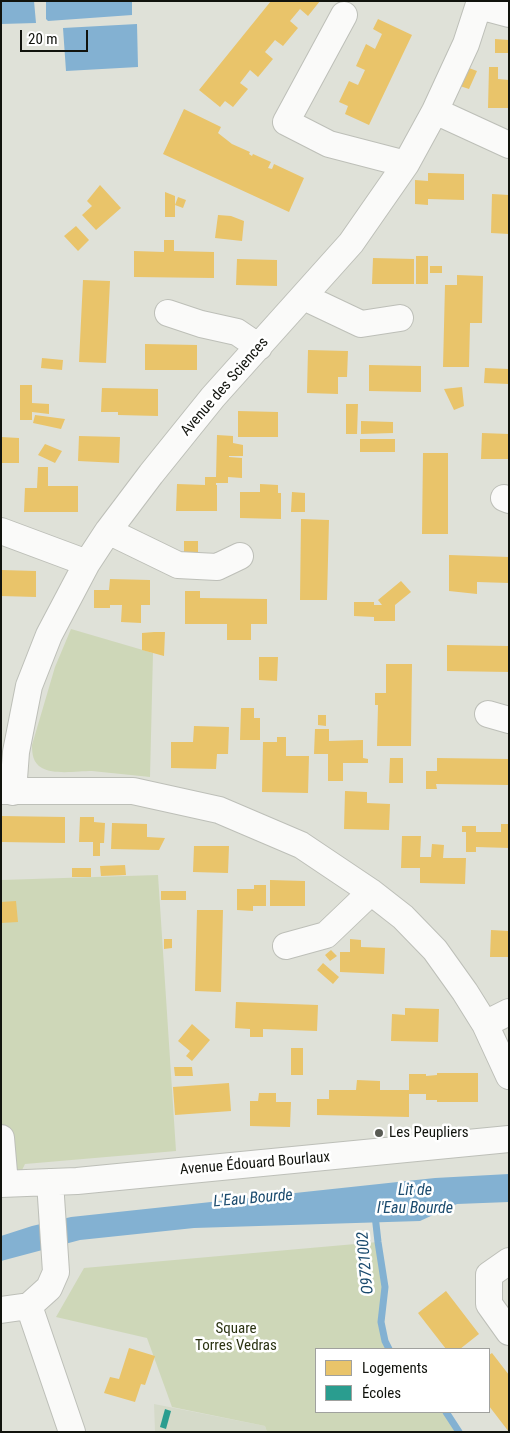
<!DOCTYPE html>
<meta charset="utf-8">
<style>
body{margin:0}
#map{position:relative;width:510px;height:1433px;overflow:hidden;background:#dfe1d8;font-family:"Roboto Condensed",sans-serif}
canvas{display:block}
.frame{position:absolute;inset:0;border:2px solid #11130d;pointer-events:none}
.legend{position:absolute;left:315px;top:1348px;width:175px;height:65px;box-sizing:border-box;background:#fff;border:1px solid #a0a19e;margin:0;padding:6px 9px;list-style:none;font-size:15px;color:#11130d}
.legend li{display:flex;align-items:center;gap:10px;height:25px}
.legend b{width:25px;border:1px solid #a0a19e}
.scale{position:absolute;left:20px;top:30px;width:68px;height:22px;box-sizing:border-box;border:2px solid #11130d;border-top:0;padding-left:6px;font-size:15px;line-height:18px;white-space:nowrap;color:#11130d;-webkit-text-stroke:4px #fff;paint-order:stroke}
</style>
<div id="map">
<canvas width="510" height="1433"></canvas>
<div class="frame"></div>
<ul class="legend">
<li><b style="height:14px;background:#e9c46a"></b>Logements</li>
<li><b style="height:14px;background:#2a9d8f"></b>Écoles</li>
</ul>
<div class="scale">20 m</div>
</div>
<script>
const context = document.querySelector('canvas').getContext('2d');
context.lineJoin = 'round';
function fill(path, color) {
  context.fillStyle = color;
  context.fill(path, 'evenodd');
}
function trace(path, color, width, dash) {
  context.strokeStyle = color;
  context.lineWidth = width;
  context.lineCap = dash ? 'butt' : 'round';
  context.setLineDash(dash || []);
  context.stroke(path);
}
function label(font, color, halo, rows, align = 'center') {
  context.font = font + ' "Roboto Condensed",sans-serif';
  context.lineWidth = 5;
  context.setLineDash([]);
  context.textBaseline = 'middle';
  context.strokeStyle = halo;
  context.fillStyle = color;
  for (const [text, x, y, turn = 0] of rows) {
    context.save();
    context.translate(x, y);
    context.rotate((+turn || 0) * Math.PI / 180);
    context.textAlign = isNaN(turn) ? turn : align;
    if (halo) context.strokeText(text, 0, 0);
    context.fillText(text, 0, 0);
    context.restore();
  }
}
const built = new Path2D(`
 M154 1404 265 1426 267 1432H153L155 1431Z`);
const green = new Path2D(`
 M71 629 153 653 150 777C131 775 111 773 92 771 78 771 54 775 42 768 33 763 32 754 32 745L55 667Z
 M158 875 176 1151 25 1164 22 1170 1 1171V880Z
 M378 1242C380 1256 385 1274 385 1288 384 1313 376 1324 389 1349H316V1412H446L459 1432H267L265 1426 172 1407 147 1338 56 1317 84 1268Z`);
const water = new Path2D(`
 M1 1H34L36 23 1 24Z
 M46 1H132V15L48 21 46 19Z
 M137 24 138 67 66 71 63 28Z
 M509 1174V1202L457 1204 420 1221 194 1228 80 1240 1 1261V1236L32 1226 71 1217 435 1178Z`);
const homes = new Path2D(`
 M271 1H320L308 16 300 9 290 21 298 28 283 46 275 40 265 52 273 59 258 77 250 70 240 83 248 89 233 107 225 101 220 107 199 90Z
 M378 19 412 35 369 125 345 114 348 106 339 102 349 81 358 85 365 70 356 66 366 44 375 49 382 34 373 29Z
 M495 39 509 40V53H495Z
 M489 67H498V79L509 80V108H488Z
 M469 68 477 71 469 89 460 86Z
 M184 109 221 127 218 133 232 144 250 152 249 154 252 156 253 154 271 162 268 168 272 169 274 164 304 178 289 212 163 154Z
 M428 173 464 174V200L428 199V205L415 204V180L428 181Z
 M100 185 121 208 96 230 82 215 92 206 87 201Z
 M165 192 175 196V217H165Z
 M492 194 509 195V234L491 233Z
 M178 197 186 200 183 208 175 205Z
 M218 215 231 216 244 221 242 241 215 238Z
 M76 226 89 240 78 251 64 236Z
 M164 240H174V251L214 252V278L134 277V251L164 252Z
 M416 256H428V284H416Z
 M373 258 414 259V284H372Z
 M237 259 277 260V286L236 285Z
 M430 266H442V273H430Z
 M457 275 483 276 482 323H470L469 367H443L445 285H457Z
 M83 280 110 281 106 363 79 362Z
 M145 344 197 345V370H145Z
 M308 350 348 351 347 377H338V394L307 393Z
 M42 358 63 360 62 370 41 368Z
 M369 365 421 366V392L369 391Z
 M485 368 509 369V384L484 383Z
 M20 385H32V403L49 404V414L32 412V420H20Z
 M462 387 464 406 454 410 444 389Z
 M102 388 158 389V416L118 415V412H101Z
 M346 404H358L357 434H346Z
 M238 411 278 412V437H238Z
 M35 415 65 419 61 429 33 423Z
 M361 421 393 422V433L361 434Z
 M482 433 509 434V459H481Z
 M217 435 233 436V443L243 445V456H229V457L242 458V478L228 477V483H216V485H217V511H176L177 484 205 485V477H216Z
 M79 436 120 437 119 463 78 461Z
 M1 437 19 438V463H1Z
 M360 439H395V452H360Z
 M45 444 62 451 55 463 38 455Z
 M423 453H448V534H422Z
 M38 467H48V486H78V512H24L25 488H37Z
 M260 484 278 485V493H281V519L240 518V492H260Z
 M292 492 305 493V512H291Z
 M301 519 329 520 327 600H300Z
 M184 541H198V555H184Z
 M449 555 509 557V583L477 582V594L449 591Z
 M1 570 36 571V597L1 596Z
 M110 579 150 580V605H141V623L121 622 122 605H110V608H94V590H109Z
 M401 581 411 592 395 605V621H374V617L354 616V602H374V605H382L378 600Z
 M185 591H200V598L267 599V624H251V640H227V624H185Z
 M154 632H165L164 656 142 650V633Z
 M447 645 509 646V672L447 671Z
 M259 657H278L277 681 259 680Z
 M386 664H412L411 746H377L378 705H375V693H386Z
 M241 708H254V718H260V740H240Z
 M318 715H326V726L318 725Z
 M194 726 229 727 228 754H217L216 769 171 768V742H193Z
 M315 729H329V741L363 740V758L368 759V763H343V781H328V754H314Z
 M277 737H286V756H309L308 793 262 792 263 742H277Z
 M390 758H403V783H389Z
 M437 758 509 759V785L436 784 437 789H426V771H437Z
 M345 791 367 792V803L390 804 389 830 344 829Z
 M1 816 65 817V843L1 842Z
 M80 817H94V822L105 823 104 843H100V856H93V842H79Z
 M112 823 147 824V837L165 838 159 850 111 849Z
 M501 824H509V848L476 847V852H466V832H462V826H476V832H501Z
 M402 836H421L420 857H431L432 844 444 845 443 858H466L465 884 420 883V868H401Z
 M194 846H229L228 873 193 872Z
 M125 865 126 875 101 876 100 866Z
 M72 868H91V877H72Z
 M270 880 305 881V906H270Z
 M254 885H266V906H253V911L237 910V889H254Z
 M161 891H186V900H161Z
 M16 901 18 922 1 923V902Z
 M197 910H223L221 992 195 991Z
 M491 930 509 931V957H490Z
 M164 939H172V948L164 949Z
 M350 939 361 940V947L385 948 384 974 340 972V952H350Z
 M331 950 337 956 330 961 325 955Z
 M323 963 339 977 333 984 317 970Z
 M236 1002 318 1005 317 1031 263 1029V1037H250V1029L235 1028Z
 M405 1008 439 1009 438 1042 391 1041 392 1014 405 1015Z
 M192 1024 210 1040 192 1061 186 1056 190 1051 178 1041Z
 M291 1048H303V1075H291Z
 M174 1067H192L193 1076H175Z
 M437 1073H478V1102H437V1100H426V1094H409V1117L317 1115V1099H329V1090H356L357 1080 380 1081V1090H409V1074H426V1076L437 1075Z
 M229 1083 231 1111 175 1115 173 1087Z
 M259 1093H276V1102H291L290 1127 250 1126V1101H258Z
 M446 1291 479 1334 460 1349H446L418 1313Z
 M129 1348 155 1356 145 1385 141 1384 135 1402 104 1393 110 1377 119 1379Z
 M492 1353 509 1375V1432L489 1406V1355Z`);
const schools = new Path2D(`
 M165 1409 171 1411 166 1429 160 1427Z`);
const stream = new Path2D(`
 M375 1215 378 1242 385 1287 381 1322 385 1341 389 1349
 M446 1412 459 1432`);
const minor = new Path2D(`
 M479 6 509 14
 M344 15 286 122 329 144 406 164
 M435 111 509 145
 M304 297 361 324 400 318
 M168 313 201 324 237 332 259 347
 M504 498 509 500
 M1 531 87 563
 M108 531 178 565 217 567 240 556
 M488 714 509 720
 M1 791H133L219 810 301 845 371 892 403 917 435 950 465 992 485 1024 509 1076
 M13 792 16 752 29 686 49 635 87 563 108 531 151 474 213 397 351 243 406 164 435 111 466 44 480 1
 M286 946 326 935 371 892
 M485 1024 509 1012
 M1 1138 5 1184
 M1 1184 77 1181 509 1139
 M509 1261 489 1275V1304L509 1332
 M29 1306 72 1432
 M1 1310 29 1306 49 1288 56 1272 50 1182`);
const markers = [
 [379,1133,5,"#595b54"]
];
const streetNames = [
 ["Avenue des Sciences",225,387,-49],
 ["Avenue Édouard Bourlaux",255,1164,-5]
];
const poiNames = [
 ["Les Peupliers",389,1133]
];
const parkNames = [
 ["Square",236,1329],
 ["Torres Vedras",236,1346]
];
const waterNames = [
 ["Lit de",415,1191],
 ["l'Eau Bourde",415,1209],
 ["L'Eau Bourde",253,1199,-5],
 ["O9721002",366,1263,-95]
];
fill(built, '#d5dac9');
fill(green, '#ced7b8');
fill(water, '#83b1d2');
fill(homes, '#e9c46a');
fill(schools, '#2a9d8f');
trace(stream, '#83b1d2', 7);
trace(minor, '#bdbfb8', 28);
trace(minor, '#fafaf9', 26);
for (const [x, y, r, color] of markers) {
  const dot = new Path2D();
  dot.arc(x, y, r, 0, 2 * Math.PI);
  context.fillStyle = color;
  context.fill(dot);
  trace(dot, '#fff', 2);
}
label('15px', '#11130d', '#fff', streetNames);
label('15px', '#11130d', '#fff', poiNames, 'left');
label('15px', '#2c3413', '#fff', parkNames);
label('italic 16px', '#1b4b6e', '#fff', waterNames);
</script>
